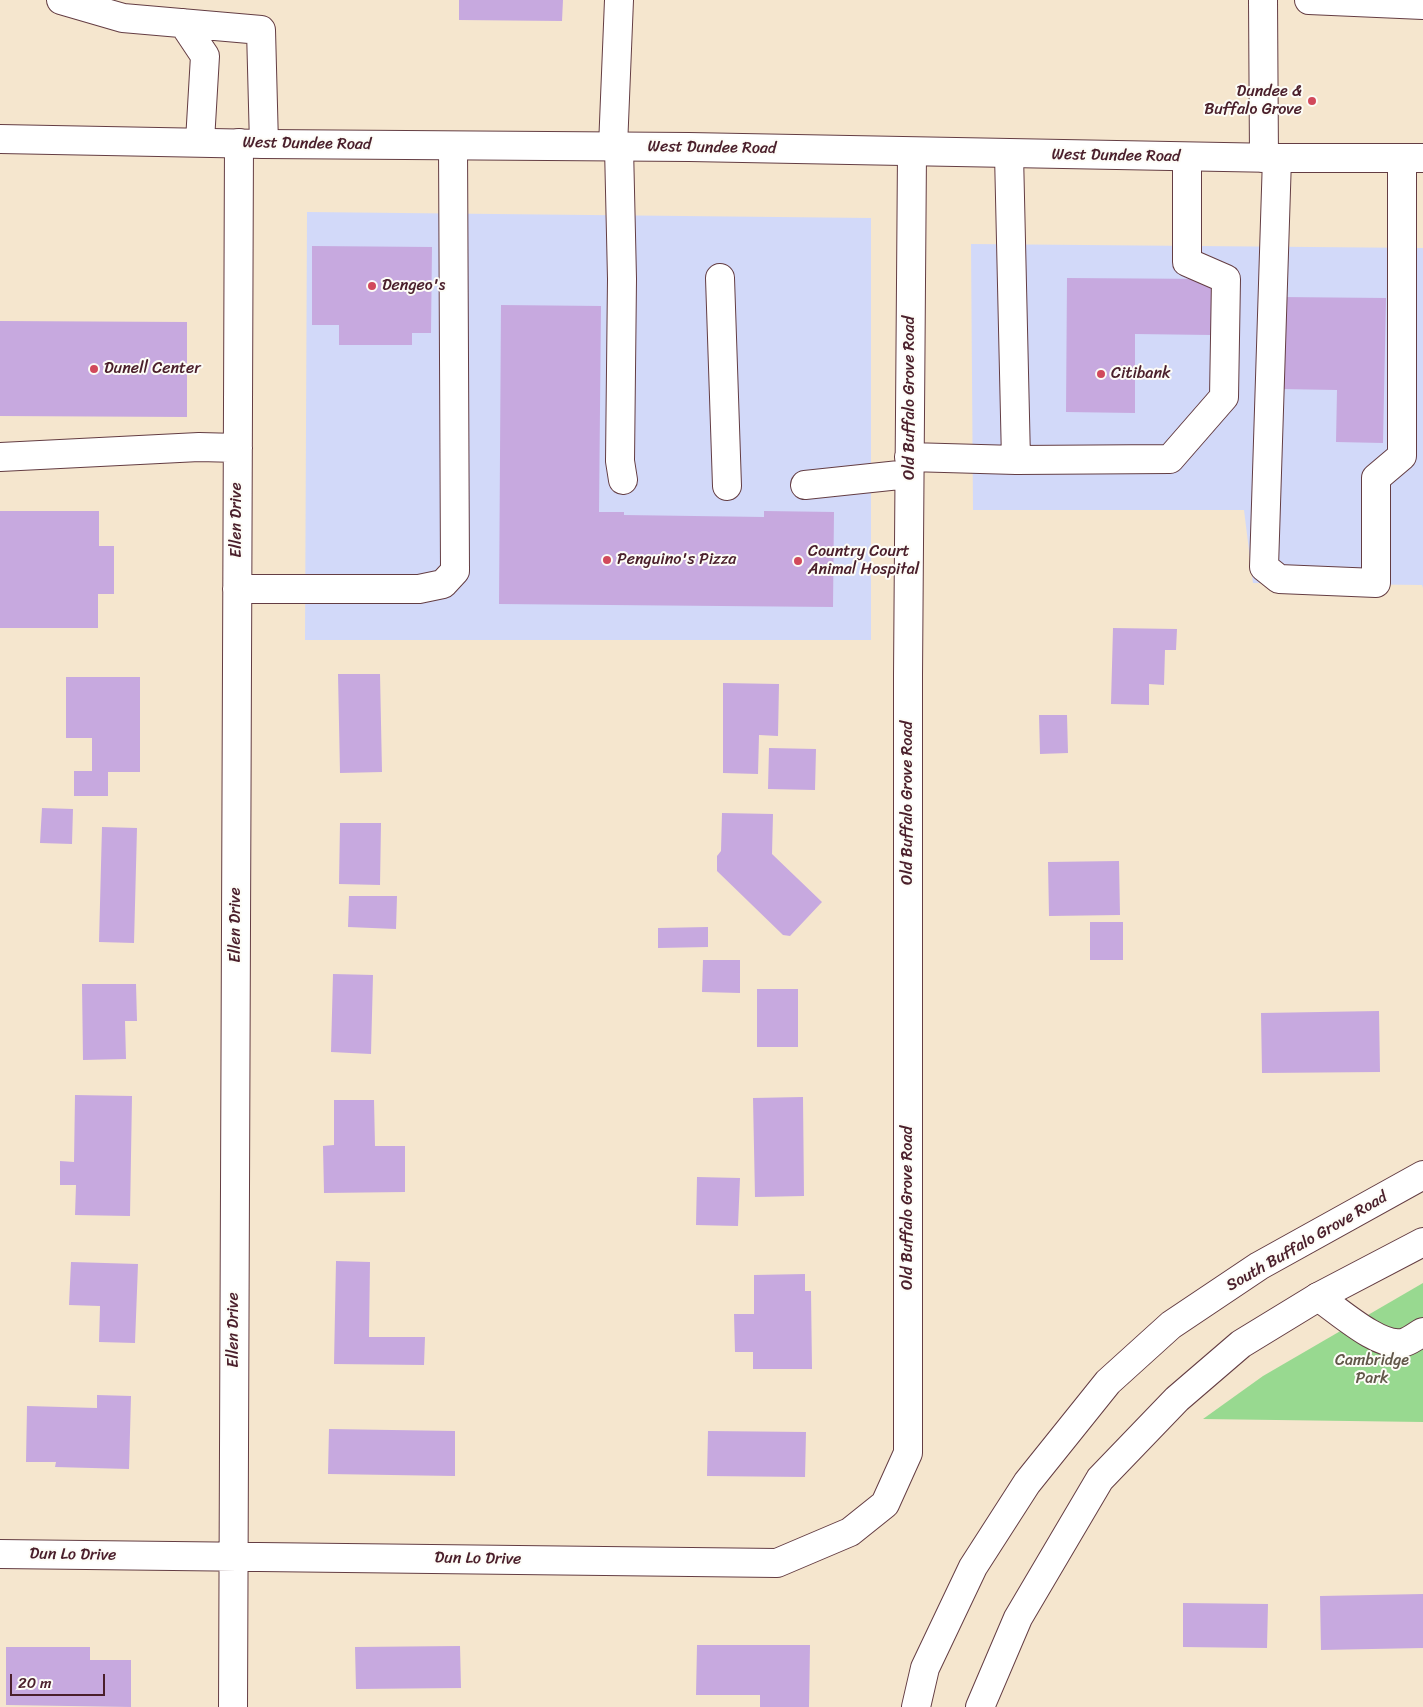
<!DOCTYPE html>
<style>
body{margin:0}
#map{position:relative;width:1423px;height:1707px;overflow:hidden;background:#f5e6ce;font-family:Sriracha,sans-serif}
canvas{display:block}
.scale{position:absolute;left:10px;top:1674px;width:95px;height:22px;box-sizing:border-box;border:2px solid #4a1f2b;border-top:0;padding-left:6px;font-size:15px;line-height:18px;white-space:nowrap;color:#4a1f2b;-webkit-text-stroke:4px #fdfcf7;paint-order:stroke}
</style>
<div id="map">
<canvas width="1423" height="1707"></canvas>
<div class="scale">20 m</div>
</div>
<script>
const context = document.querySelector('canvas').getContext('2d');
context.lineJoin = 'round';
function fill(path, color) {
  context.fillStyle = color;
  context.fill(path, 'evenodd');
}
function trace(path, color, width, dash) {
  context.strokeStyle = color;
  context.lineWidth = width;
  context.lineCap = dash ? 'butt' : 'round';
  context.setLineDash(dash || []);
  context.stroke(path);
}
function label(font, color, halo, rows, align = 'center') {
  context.font = font + ' Sriracha,sans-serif';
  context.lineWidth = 4;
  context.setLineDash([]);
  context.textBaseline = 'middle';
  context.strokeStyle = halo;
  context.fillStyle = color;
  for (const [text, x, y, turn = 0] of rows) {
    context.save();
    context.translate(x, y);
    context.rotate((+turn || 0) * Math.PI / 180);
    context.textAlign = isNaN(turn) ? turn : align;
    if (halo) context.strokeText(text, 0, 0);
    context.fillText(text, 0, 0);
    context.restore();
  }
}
const built = new Path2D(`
 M307 212 871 218V640H305Z
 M971 244 1423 248V588L1422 585 1253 583 1244 510H973Z`);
const green = new Path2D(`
 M1423 1283V1422L1203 1419 1263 1376Z`);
const building = new Path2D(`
 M459 0H563L562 21 459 20Z
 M312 246 432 247 431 333H412V345H339V325H312Z
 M1067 278 1212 279 1211 335 1135 334V413L1066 412Z
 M1281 297 1386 298 1383 443 1336 442 1337 390 1280 389Z
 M501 305 601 306 599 512H624V515L764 517V511L834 512 833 607 499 604Z
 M0 321 187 322V417L0 416Z
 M0 511H99V546H114V594H98V628H0Z
 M1113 628 1177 629 1176 650H1165L1164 685 1149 684V705L1111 704Z
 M338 674H380L382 772 340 773Z
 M66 677H140V772H108V796H74V771H92V738H66Z
 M723 683 779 684 778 736 759 735 758 774 723 773Z
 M1039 715H1067L1068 753 1040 754Z
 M769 748 816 749 815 790 768 789Z
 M42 808 73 809 72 844 40 843Z
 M722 813 773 814 772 854 822 902 790 936 783 935 717 871V856L721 851Z
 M340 823H381L380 885 339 884Z
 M102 827 137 828 134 943 99 942Z
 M1119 861 1120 915 1049 916 1048 862Z
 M349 896H397L396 929 348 927Z
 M1090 922H1123V960H1090Z
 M708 927V947L658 948V928Z
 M703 960H740V993L702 992Z
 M333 974 373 975 371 1054 331 1052Z
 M82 984H136L137 1021H125L126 1059 83 1060Z
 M757 989H798V1047H757Z
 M1379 1011 1380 1072 1262 1073 1261 1013Z
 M75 1095 132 1096 130 1216 75 1215 76 1185H60V1161L74 1162Z
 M803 1097 804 1196 755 1197 753 1098Z
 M334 1100H374L375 1146H405V1192L324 1193 323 1146 334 1145Z
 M697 1177 740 1178 738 1226 696 1225Z
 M336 1261 370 1262 369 1337H425L424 1365 334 1364Z
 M71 1262 138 1264 135 1343 99 1342 100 1306 69 1305Z
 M805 1274V1291H811L812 1369H753V1352H735L734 1314H754V1275Z
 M97 1395 131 1396 129 1469 55 1467 56 1462H26L27 1406 97 1408Z
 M329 1429 455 1431V1476L328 1474Z
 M708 1431 806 1432 805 1477 707 1476Z
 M1423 1594V1648L1321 1650 1320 1596Z
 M1183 1603 1268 1604 1267 1648 1183 1647Z
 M697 1645H810L809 1707H760V1695H696Z
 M460 1646 461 1688 356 1689 355 1647Z
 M6 1647H90V1660H131V1707L6 1705Z`);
const minor = new Path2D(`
 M61 0 123 18 261 30 264 144
 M1263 0 1264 158
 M1309 0 1423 5
 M183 23 205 56 200 141
 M613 147 619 0
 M619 147 622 279 620 461 623 480
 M1277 158 1264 567 1279 579 1376 583V478L1402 456V158
 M720 278 727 486
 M0 457 199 447 238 448
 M909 457 1016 460 1009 154
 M1016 460 1170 459 1224 397 1226 279 1187 262V157
 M805 485 909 474
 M237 589H419L443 584 455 571 453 146
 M1318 1297C1338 1310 1378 1347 1402 1343 1409 1342 1417 1335 1423 1332
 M0 1554 777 1563 850 1532 885 1504 908 1453V675L912 152
 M233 1707 239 143`);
const major = new Path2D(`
 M0 139 264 144 689 147 1277 158H1423
 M916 1707 925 1668 973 1567 1027 1483 1108 1382 1171 1325 1259 1266 1423 1175
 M980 1707 1018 1618 1100 1479 1177 1399 1241 1344 1318 1297 1423 1242`);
const markers = [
 [1312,101,5,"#d1495b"],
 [372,286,5,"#d1495b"],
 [94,369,5,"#d1495b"],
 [1101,374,5,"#d1495b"],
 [607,560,5,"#d1495b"],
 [798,561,5,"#d1495b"]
];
const poiNames = [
 ["Dundee &",1302,92,"right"],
 ["Buffalo Grove",1302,110,"right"],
 ["Dengeo's",382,286],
 ["Dunell Center",104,369],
 ["Citibank",1111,374],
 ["Country Court",808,552],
 ["Animal Hospital",808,570],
 ["Penguino's Pizza",617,560]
];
const streetNames = [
 ["West Dundee Road",307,144,1],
 ["West Dundee Road",712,148,1],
 ["West Dundee Road",1116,156,1],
 ["Old Buffalo Grove Road",910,398,-90],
 ["Ellen Drive",237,520,-90],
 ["Old Buffalo Grove Road",908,803,-90],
 ["Ellen Drive",236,925,-90],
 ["Old Buffalo Grove Road",908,1208,-90],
 ["South Buffalo Grove Road",1307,1242,-30],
 ["Ellen Drive",234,1330,-90],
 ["Dun Lo Drive",73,1555,1],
 ["Dun Lo Drive",478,1559,1]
];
const parkNames = [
 ["Cambridge",1372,1361],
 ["Park",1372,1379]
];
fill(built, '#d2d9f9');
fill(green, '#98d990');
fill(building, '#c7a9df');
trace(minor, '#643d43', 30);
trace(major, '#643d43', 30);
trace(minor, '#fff', 28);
trace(major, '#fff', 28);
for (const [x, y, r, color] of markers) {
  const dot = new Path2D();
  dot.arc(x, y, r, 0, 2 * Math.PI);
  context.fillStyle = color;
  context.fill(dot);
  trace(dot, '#fdfcf7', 2);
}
label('16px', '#4a1f2b', '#fdfcf7', poiNames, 'left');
label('16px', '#4a1f2b', '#fdfcf7', streetNames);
label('16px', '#615749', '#fdfcf7', parkNames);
</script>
